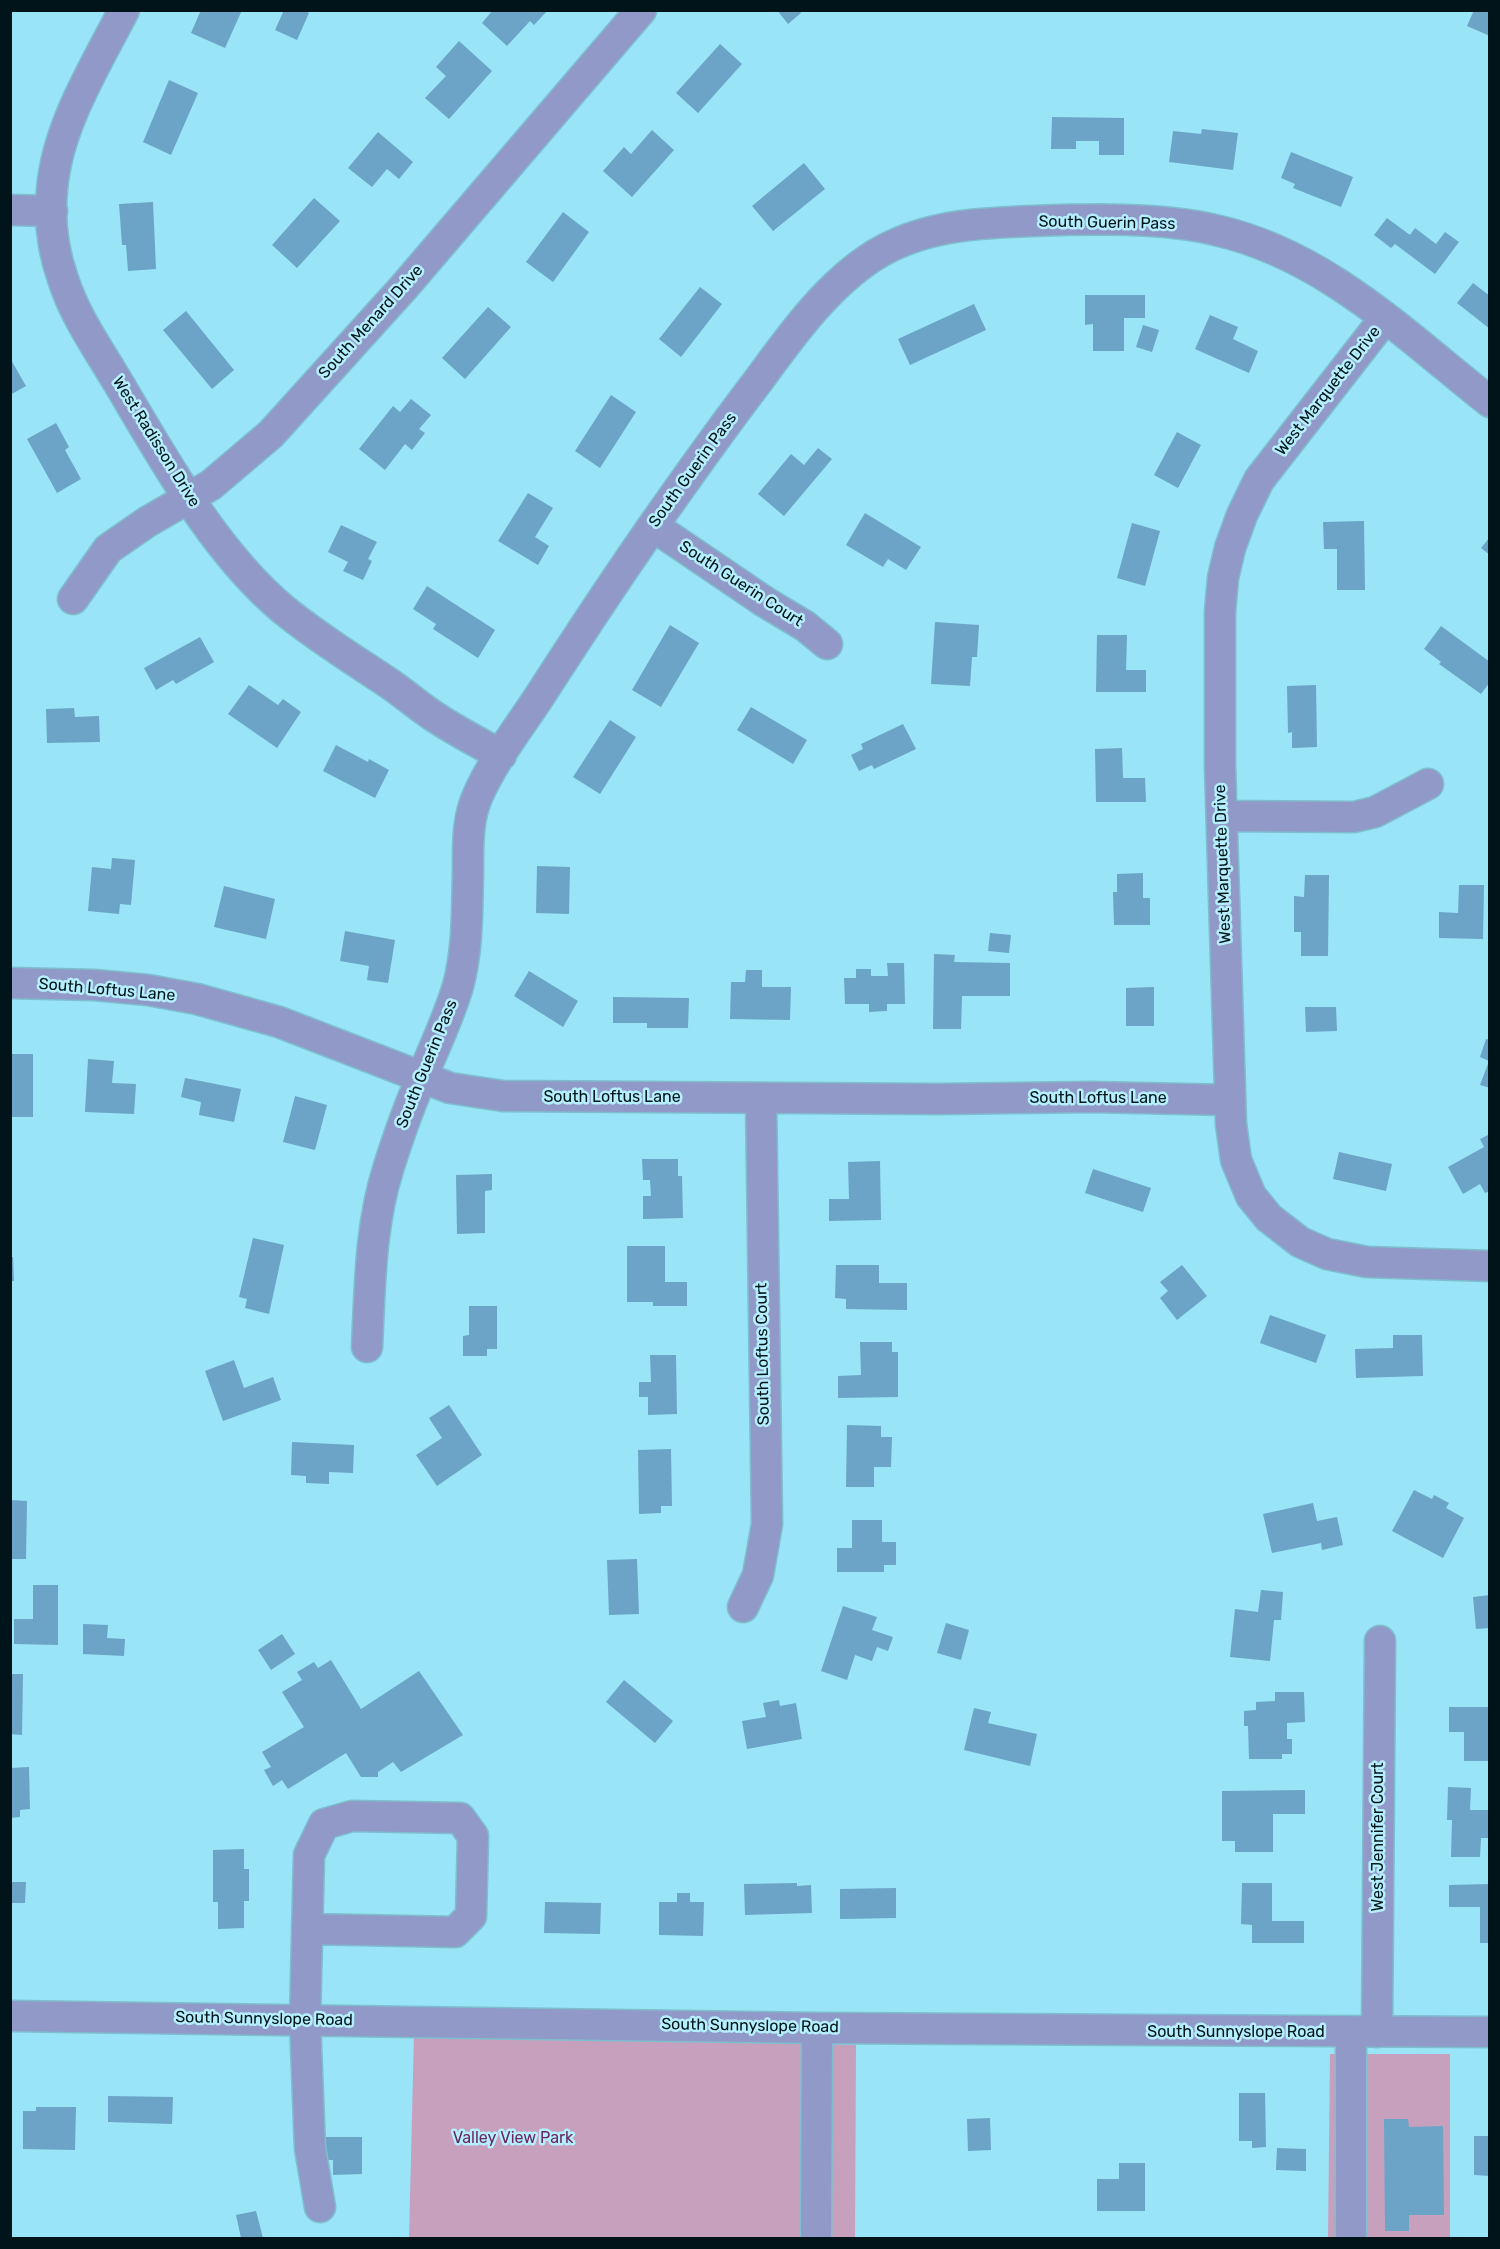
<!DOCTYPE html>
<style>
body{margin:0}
#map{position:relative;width:1500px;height:2249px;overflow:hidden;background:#9ae4f7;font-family:Rubik,sans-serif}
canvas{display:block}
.frame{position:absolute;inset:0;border:12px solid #001419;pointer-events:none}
</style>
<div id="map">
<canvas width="1500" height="2249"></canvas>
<div class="frame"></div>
</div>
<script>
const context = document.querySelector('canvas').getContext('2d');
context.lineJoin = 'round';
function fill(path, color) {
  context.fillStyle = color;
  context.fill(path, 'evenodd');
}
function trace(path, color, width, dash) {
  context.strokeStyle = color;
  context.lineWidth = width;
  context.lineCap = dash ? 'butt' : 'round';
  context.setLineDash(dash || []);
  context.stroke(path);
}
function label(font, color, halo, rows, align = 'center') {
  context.font = font + ' Rubik,sans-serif';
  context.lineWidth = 5;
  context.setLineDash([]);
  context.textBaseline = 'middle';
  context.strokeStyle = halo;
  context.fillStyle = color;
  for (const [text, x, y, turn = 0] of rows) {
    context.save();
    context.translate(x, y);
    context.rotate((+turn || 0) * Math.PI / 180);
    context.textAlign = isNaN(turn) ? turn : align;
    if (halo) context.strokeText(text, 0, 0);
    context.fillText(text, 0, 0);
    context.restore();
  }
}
const green = new Path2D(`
 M414 2035 856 2045 855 2238H409Z
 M1330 2054H1450V2238H1328Z`);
const building = new Path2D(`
 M201 10H242L225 48 191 33Z
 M284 10H304L309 13 297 40 275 30Z
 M493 10H548L534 25 530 21 507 46 482 23Z
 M777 10H799L801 13 788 24Z
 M1474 10H1490V36L1467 26Z
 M459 41 492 71 449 119 425 98 446 76 436 67Z
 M720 44 742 64 698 113 676 93Z
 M169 80 198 93 171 155 143 142Z
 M1052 117 1124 118V155H1099V141H1076V149H1051Z
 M1202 129 1238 133 1233 170 1169 162 1173 131 1201 134Z
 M652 130 674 150 632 197 603 171 624 147 631 154Z
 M378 132 413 162 399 179 387 169 372 187 348 168Z
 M1291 152 1353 177 1341 207 1293 188 1295 184 1281 178Z
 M804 163 825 189 773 231 752 206Z
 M314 198 340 221 297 268 272 245Z
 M153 202 156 269 128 271 126 245H122L119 204Z
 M563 212 589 232 553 282 526 262Z
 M1387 218 1410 235 1415 228 1436 244 1445 232 1459 242 1435 274 1395 244 1391 248 1374 235Z
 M1473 283 1490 296V329L1457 303Z
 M700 287 722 304 681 357 659 339Z
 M1085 295H1145V318H1124V351H1093V324L1085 325Z
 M974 304 986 330 910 365 898 339Z
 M488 307 511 327 465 379 442 358Z
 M186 311 234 370 212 389 163 330Z
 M1210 315 1238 327 1233 339 1258 351 1249 373 1195 349Z
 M1143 325 1159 330 1152 352 1136 347Z
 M10 358 26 386 10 395Z
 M611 395 636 412 600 468 575 451Z
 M411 399 431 415 419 429 425 433 412 450 405 444 385 470 359 449 393 406 400 412Z
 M56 423 69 447 65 450 81 479 57 493 27 439Z
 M1177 432 1201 445 1178 488 1154 475Z
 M818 448 832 459 784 516 758 494 791 454 804 465Z
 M528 493 553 508 535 537 549 546 538 565 498 541Z
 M865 513 921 547 906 570 888 559 883 567 846 545Z
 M1364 521 1365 590H1337V549H1324L1323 522Z
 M1132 523 1160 531 1145 586 1117 578Z
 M341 525 377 542 368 559 372 561 363 580 343 571 348 562 328 552Z
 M1490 537V555L1481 548Z
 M427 586 495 630 478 658 433 629 436 624 413 609Z
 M935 622 979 625 977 657H972L970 686 931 684Z
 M670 625 699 643 661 707 632 690Z
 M1441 626 1490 662V682L1481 694 1439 664 1441 662 1424 649Z
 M1097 635H1127L1126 670H1146V692H1096Z
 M200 637 214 662 176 684 173 680 156 690 144 668Z
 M249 685 278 705 283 699 301 712 277 748 228 714Z
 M1316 685 1317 747 1292 748V732L1288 733 1287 686Z
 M751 707 807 740 793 764 737 730Z
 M74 708 75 717 99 716 100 742 47 743 46 709Z
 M610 720 636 737 600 794 573 777Z
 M903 724 916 749 874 769 872 765 859 771 851 755 863 749 861 744Z
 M336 745 368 762 369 759 389 770 375 798 323 771Z
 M1122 748 1123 778H1145L1146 802H1096L1095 749Z
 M112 858 135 860 131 905 120 904 119 914 88 911 92 867 111 869Z
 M537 866 570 867 569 914 536 913Z
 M1143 873V898H1150V925H1114L1113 892H1117V874Z
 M1305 875H1329L1328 956H1301V932H1294V896L1304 897Z
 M1459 885H1484L1483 939 1439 938V912L1458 913Z
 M224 886 275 899 266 939 214 927Z
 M345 931 395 940 388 983 367 980 369 966 340 961Z
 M990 933 1011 935 1009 953 988 951Z
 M934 954 955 955 954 962 1010 963V996H962L961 1029H933Z
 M887 963H904L905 1004H887V1011L869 1012V1004H845L844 978H856V969H871V976H888Z
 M746 970H762V987H791L790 1020 730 1019 731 982H745Z
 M529 971 578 1001 563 1027 514 996Z
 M1154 987V1026H1126V988Z
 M613 997 689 998 688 1028H647V1023H613Z
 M1305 1007H1336L1337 1031 1306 1032Z
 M1486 1039 1490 1040V1088L1480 1085 1489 1061 1480 1057Z
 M10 1054H33V1117H10Z
 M88 1059 114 1061 112 1083 136 1084 134 1114 85 1112Z
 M185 1078 241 1089 234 1122 199 1115 201 1102 181 1097Z
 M295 1096 327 1105 315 1150 283 1142Z
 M1490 1134V1191L1485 1193 1480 1184 1463 1194 1448 1167 1484 1147 1480 1139Z
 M1339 1152 1392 1164 1386 1191 1333 1179Z
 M642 1159H678V1176H682L683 1218 643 1219V1196H651L650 1180H643Z
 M880 1161 881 1220 829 1221V1199H849L848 1162Z
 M1093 1169 1151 1188 1143 1212 1085 1193Z
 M492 1174V1190L485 1191V1233L457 1234 456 1175Z
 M253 1238 284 1245 269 1314 245 1308 247 1299 239 1297Z
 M627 1246H665V1282H687V1306H653V1302H627Z
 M10 1257H13L14 1281H10Z
 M836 1265H879V1283H907V1310L846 1309V1299L835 1298Z
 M1182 1265 1207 1296 1177 1320 1160 1298 1168 1291 1160 1282Z
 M469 1306H497V1349H487V1356H463V1336L469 1335Z
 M1270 1315 1326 1335 1316 1363 1260 1343Z
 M1393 1335H1422L1423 1376 1356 1378 1355 1349 1393 1348Z
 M860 1342H892V1352H898V1397L838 1398V1376L861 1375Z
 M650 1355H676L677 1414 648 1415V1397H639V1382H651Z
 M234 1360 244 1388 273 1377 281 1400 223 1421 205 1371Z
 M449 1405 482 1455 437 1486 416 1455 442 1438 429 1418Z
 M847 1425 881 1426V1437H892L891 1467H874V1487H846Z
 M292 1442 354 1445 353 1473 329 1472V1484L306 1483V1476L291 1475Z
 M671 1449 672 1506H661V1513L639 1514 638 1450Z
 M1414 1490 1432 1499 1434 1495 1449 1503 1446 1508 1464 1518 1443 1558 1392 1531Z
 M10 1500 27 1501 26 1559H10Z
 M1313 1503 1317 1521 1337 1517 1343 1545 1322 1550 1321 1543 1272 1553 1263 1514Z
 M852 1520H882V1542H896V1565H884V1572H837V1548H852Z
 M637 1559 639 1614 609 1615 607 1560Z
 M33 1585H58V1645L14 1644V1619H33Z
 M1261 1590 1283 1592 1281 1620H1274L1270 1661 1230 1657 1235 1609 1258 1612Z
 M1490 1595V1628L1476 1629 1473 1597Z
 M843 1606 877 1617 872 1630 893 1637 888 1651 877 1647 872 1661 855 1655 847 1680 821 1671Z
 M946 1623 969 1630 961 1660 937 1653Z
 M83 1624 108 1625 107 1638 125 1639 124 1656 83 1654Z
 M282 1634 295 1654 271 1670 258 1650Z
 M331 1660 361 1709 419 1671 463 1735 401 1772 393 1762 378 1772V1777H361L346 1753 288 1789 282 1780 273 1786 264 1770 271 1767 262 1752 304 1727 282 1692 302 1680 297 1672 314 1662 318 1668Z
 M10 1674H23L22 1735 10 1734Z
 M624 1680 673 1721 655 1743 606 1702Z
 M1275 1692H1304L1305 1722 1287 1723V1739H1292V1754H1282V1759H1249L1248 1726H1244V1711L1256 1710V1702L1275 1701Z
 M779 1700 780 1706 796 1703 802 1739 747 1749 742 1721 766 1717 763 1703Z
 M1449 1707H1490V1761H1464V1732H1449Z
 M974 1708 991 1712 988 1723 1037 1734 1030 1766 964 1750Z
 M29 1767 30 1809 20 1810V1817L10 1818V1768Z
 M1448 1787 1471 1788 1470 1810H1490V1838H1481L1480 1857H1451L1452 1820H1447Z
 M1305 1790V1814H1273V1852H1235V1841H1222V1791Z
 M244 1849V1869H249V1901H244V1928L218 1929V1902H213V1850Z
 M10 1882H26L25 1903H10Z
 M797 1883V1886L811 1885 812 1913 745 1915 744 1884Z
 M1242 1883H1272V1921H1304V1943H1252V1925L1241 1924Z
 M1490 1884V1943H1480V1907H1449V1885Z
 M896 1888V1918L840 1919V1889Z
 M677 1893H690V1902H704L703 1936 659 1935V1902H677Z
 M545 1902 601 1903 600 1934 544 1933Z
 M1239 2093H1265L1266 2147 1252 2148V2141H1239Z
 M108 2096 173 2097 172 2124 108 2122Z
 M36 2107H76L75 2150 23 2149V2111H36Z
 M990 2118 991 2150 968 2151 967 2119Z
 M1384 2119H1408L1409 2127 1443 2126 1444 2215H1409V2231H1385Z
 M1474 2136H1490V2176L1474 2175Z
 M321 2137H362V2174L333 2175V2160H321Z
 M1277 2148 1306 2149V2171L1276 2170Z
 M1119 2163H1145V2211H1097V2179H1119Z
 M256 2211 263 2238H241L236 2215Z`);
const minor = new Path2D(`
 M124 10C95 67 57 126 52 190 49 220 53 251 63 279 75 317 99 350 119 384 164 460 216 554 284 610 318 638 356 661 393 686 407 696 421 708 435 717 456 731 479 743 501 755
 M10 210 52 211
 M1385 318 1259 480 1242 515 1230 548 1223 578 1220 612V766L1231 1124 1236 1160 1251 1196 1269 1218 1300 1242 1327 1254 1367 1262 1490 1266
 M653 526 765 602 805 626 827 644
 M73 599 108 549 147 522 211 485 271 434 404 287 641 10
 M1222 816 1354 817 1375 812 1428 784
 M10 983 94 985 148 990 197 999 279 1022 450 1088 503 1096 937 1099 1092 1097 1230 1100
 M367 1347C370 1285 370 1225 389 1166 398 1138 407 1111 419 1084 432 1052 448 1020 458 986 468 949 467 910 468 871 468 846 467 819 478 795 493 761 518 729 539 697 579 635 619 574 662 513 693 469 725 424 758 381 791 336 827 285 875 255 924 225 978 223 1033 221 1088 219 1163 217 1215 230 1324 254 1405 335 1490 402
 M743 1607 758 1575 767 1524 761 1098
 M307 1929 455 1932 471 1916 473 1836 460 1818 352 1816 324 1824 309 1855 305 2020 310 2148 320 2207
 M10 2016 817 2028 1490 2032
 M1351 2032V2238
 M1377 2032 1380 1641
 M816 2238 817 2028`);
const streetNames = [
 ["South Guerin Pass",1107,223,1],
 ["South Menard Drive",371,322,-48],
 ["West Marquette Drive",1328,391,-52],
 ["West Radisson Drive",156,442,58],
 ["South Guerin Pass",693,470,-54],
 ["South Guerin Court",741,584,33],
 ["West Marquette Drive",1223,864,-92],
 ["South Loftus Lane",107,990,5],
 ["South Guerin Pass",427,1064,-68],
 ["South Loftus Lane",612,1097],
 ["South Loftus Lane",1098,1098],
 ["South Loftus Court",763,1354,-91],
 ["West Jennifer Court",1378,1837,-90],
 ["South Sunnyslope Road",264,2019,1],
 ["South Sunnyslope Road",750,2026,1],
 ["South Sunnyslope Road",1236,2032]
];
const parkNames = [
 ["Valley View Park",513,2138]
];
fill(green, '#c7a0bd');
fill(building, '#6ba4c6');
trace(minor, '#7ebfcf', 33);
trace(minor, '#9099c7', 30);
label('16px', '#001419', '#b5effe', streetNames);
label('16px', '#6b265f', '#b5effe', parkNames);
</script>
